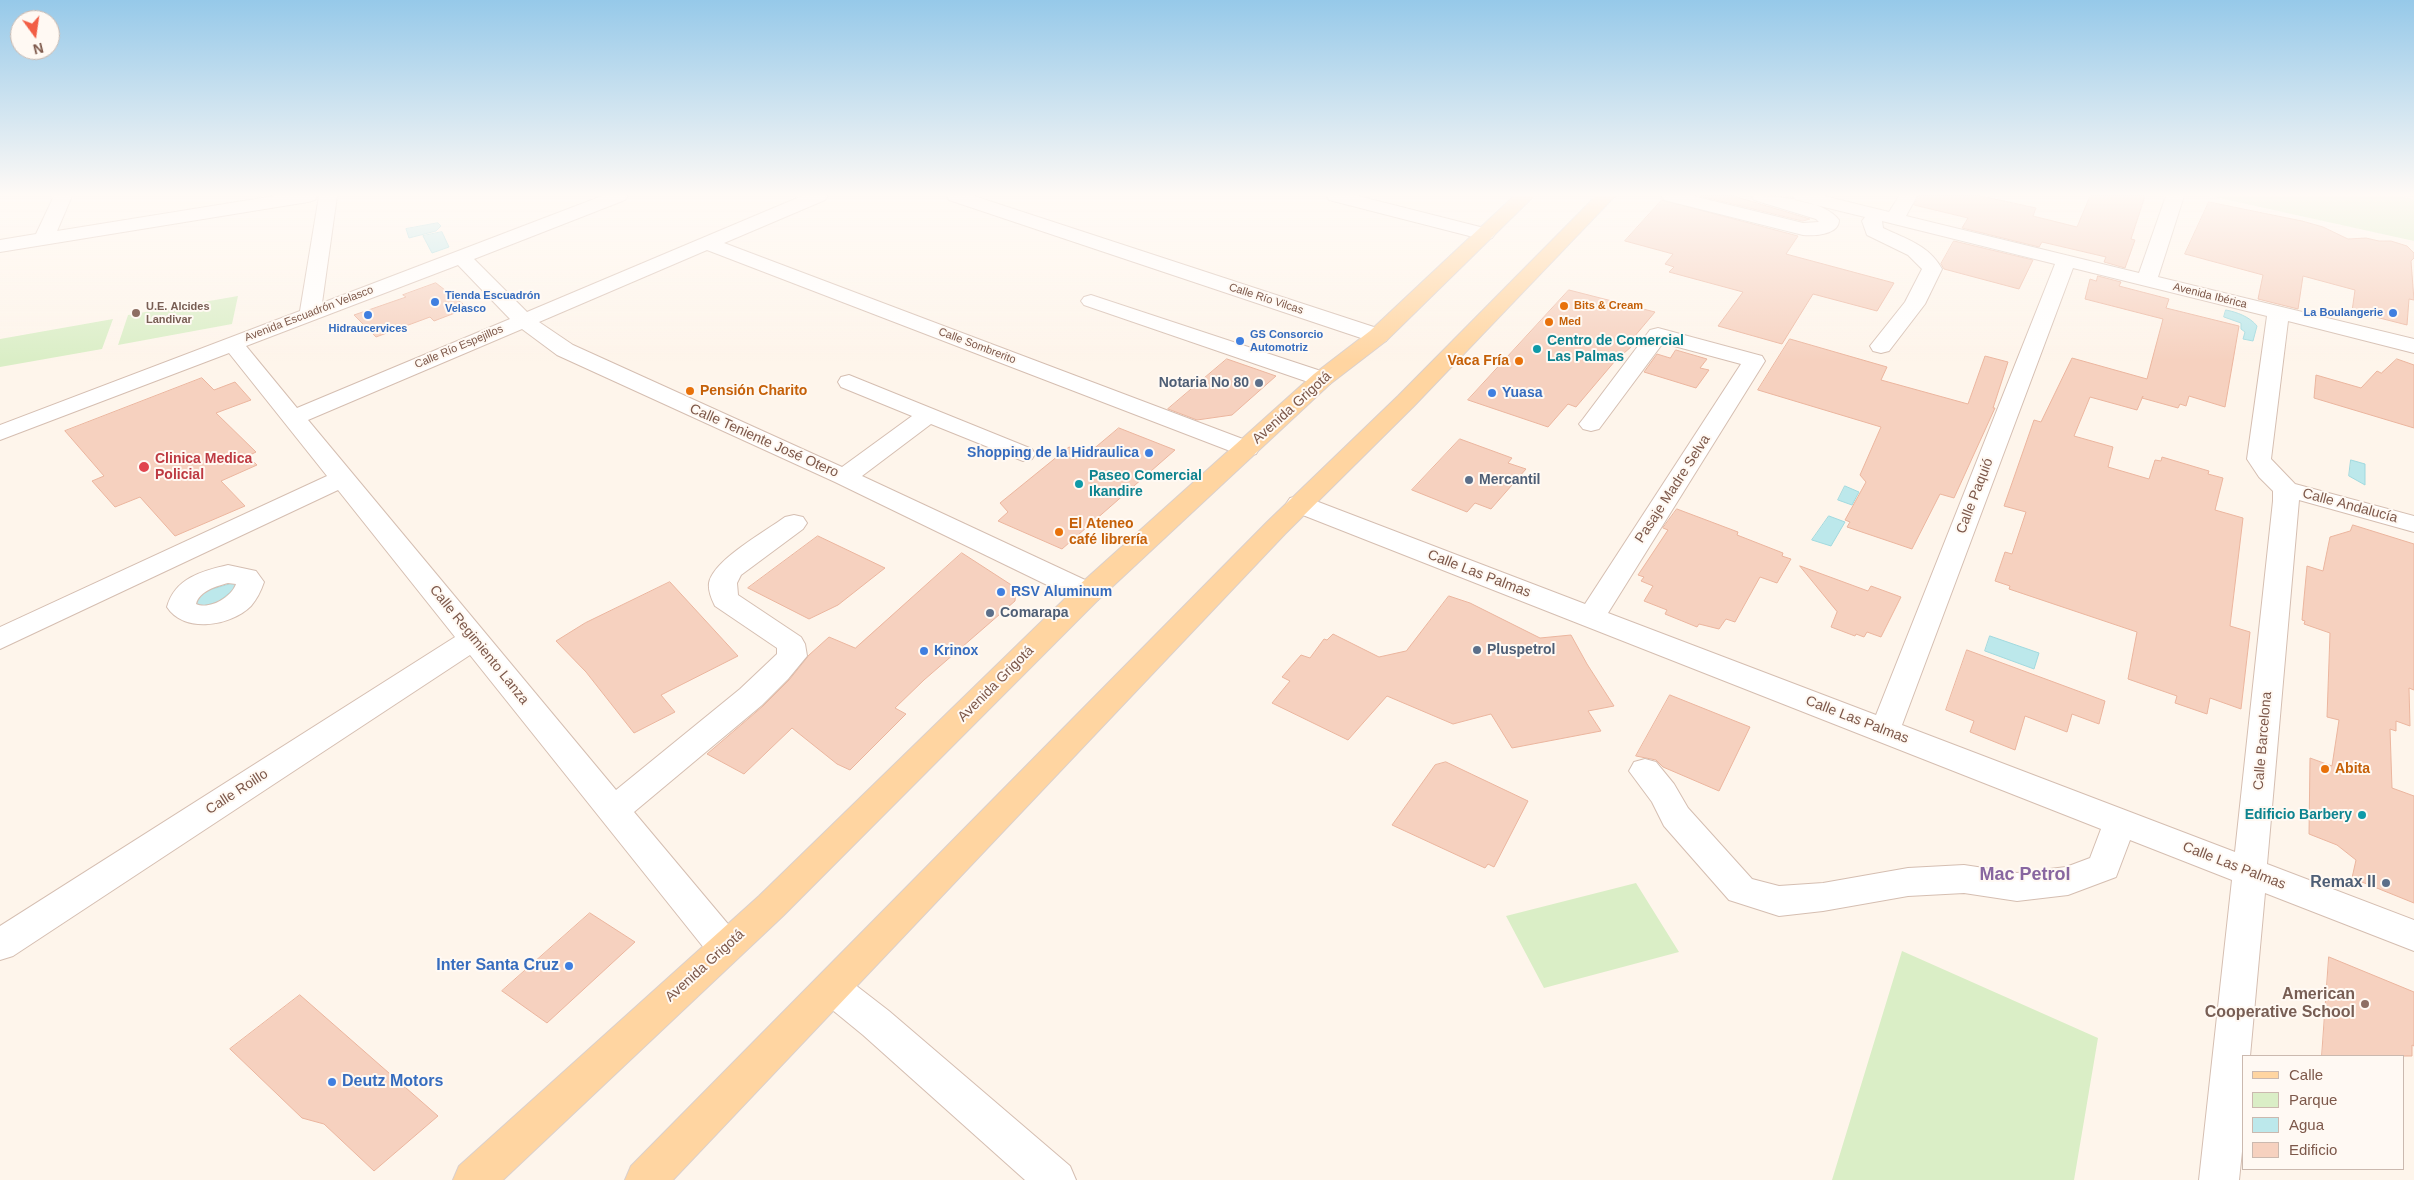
<!DOCTYPE html>
<meta charset="utf-8">
<style>
body{margin:0}
#map{position:relative;width:2414px;height:1180px;overflow:hidden;background:#fef5eb;font-family:Helvetica,sans-serif}
canvas{display:block}
.legend{position:absolute;left:2242px;top:1055px;width:162px;height:115px;box-sizing:border-box;background:#fff9f3;border:1px solid #cbb9af;margin:0;padding:6px 9px;list-style:none;font-size:15px;color:#7d584a}
.legend li{display:flex;align-items:center;gap:10px;height:25px}
.legend b{width:25px;border:1px solid #cbb9af}
.north{position:absolute;left:10px;top:10px;width:50px;height:50px;box-sizing:border-box;background:#fff9f3;border:1px solid #cbb9af;border-radius:50%;rotate:166deg;font-size:14px;font-weight:700;line-height:20px;text-align:center;color:#7d584a}
.north::after{content:'';display:block;margin:auto;width:18px;height:22px;background:#f25f46;clip-path:polygon(50% 0,100% 100%,50% 72%,0 100%)}
</style>
<div id="map">
<canvas width="2414" height="1180"></canvas>
<ul class="legend">
<li><b style="height:6px;background:#ffd5a1"></b>Calle</li>
<li><b style="height:14px;background:#daeec6"></b>Parque</li>
<li><b style="height:14px;background:#bce8eb"></b>Agua</li>
<li><b style="height:14px;background:#f6d1bf"></b>Edificio</li>
</ul>
<div class="north">N</div>
</div>
<script>
const context = document.querySelector('canvas').getContext('2d');
context.lineJoin = 'round';
function fill(path, color) {
  context.fillStyle = color;
  context.fill(path, 'evenodd');
}
function trace(path, color, width, dash) {
  context.strokeStyle = color;
  context.lineWidth = width;
  context.lineCap = dash ? 'butt' : 'round';
  context.setLineDash(dash || []);
  context.stroke(path);
}
function label(font, color, halo, rows, align = 'center') {
  context.font = font + ' Helvetica,sans-serif';
  context.lineWidth = 4;
  context.setLineDash([]);
  context.textBaseline = 'middle';
  context.strokeStyle = halo;
  context.fillStyle = color;
  for (const [text, x, y, turn = 0] of rows) {
    context.save();
    context.translate(x, y);
    context.rotate((+turn || 0) * Math.PI / 180);
    context.textAlign = isNaN(turn) ? turn : align;
    if (halo) context.strokeText(text, 0, 0);
    context.fillText(text, 0, 0);
    context.restore();
  }
}
const green = new Path2D(`
 M2210 196H2400L2414 199V241Z
 M238 296 232 324 118 345 128 315Z
 M113 319 102 349 0 367V339Z
 M1636 883 1679 952 1544 988 1506 916Z
 M1902 951 2098 1038 2074 1180H1832Z`);
const water = new Path2D(`
 M438 223 441 226 436 231 409 238 406 229Z
 M442 232 449 247 432 253 423 236Z
 M2226 310C2237 312 2250 317 2257 326L2253 341 2243 339 2245 332 2241 329V323L2224 317Z
 M2351 460 2365 464V485L2349 476Z
 M1845 486 1859 492 1852 505 1838 500Z
 M1829 516 1845 522 1831 546 1812 540Z
 M234 583 238 586 218 602 196 608V600L206 591Z
 M1990 636 2039 653 2034 669 1985 651Z`);
const building = new Path2D(`
 M1700 196H1734L1810 219 1803 221Z
 M1919 196H1981L2036 208 2033 216 2077 227 2090 196H2145L2131 239 2135 240 2125 268 2104 262 2106 257 2042 242 2039 247 1962 228 1968 218 1914 205Z
 M1662 200 1798 236 1786 254 1894 283 1877 311 1813 294 1782 344 1718 326 1743 292 1669 272 1674 267 1665 264 1673 254 1625 241Z
 M2209 202 2302 221 2323 227 2348 239 2366 238 2379 241H2391L2407 246 2414 253V258L2411 261 2414 300 2409 299 2407 325 2352 311 2355 290 2303 276 2298 309 2258 299 2263 275 2185 254Z
 M1954 241 2033 260 2019 289 1944 269 1941 264Z
 M2098 276 2121 282 2119 286 2169 299 2166 308 2239 326 2225 407 2189 396 2186 406 2180 404 2178 408 2142 398 2143 396 2137 410 2090 397 2074 436 2113 447 2108 467 2149 479 2155 460 2161 461 2162 457 2209 471 2208 474 2223 478 2215 510 2243 518 2230 626 2250 632 2241 709 2210 698 2207 714 2175 703 2177 696 2128 679 2137 632 2009 589 2010 586 1995 581 2005 552 2012 554 2026 512 2004 506 2034 420 2041 422 2072 358 2147 379 2163 319 2085 299 2090 279 2096 281Z
 M436 283 468 308 434 321 430 317 376 337 354 315 406 297 403 295Z
 M1569 290 1655 312 1634 337 1640 339 1615 361 1576 407 1568 404 1548 427 1468 400Z
 M1790 339 1887 367 1881 380 1968 404 1985 356 2008 362 1993 408H1995L1954 498 1940 494 1912 549 1847 527 1850 522 1845 520 1866 482 1860 475 1881 427 1758 390Z
 M1676 350 1707 359 1700 368 1709 370 1696 388 1644 372 1657 354 1670 358Z
 M1227 359 1276 376 1232 415 1197 420 1168 409Z
 M2397 359 2414 365V428L2314 398 2316 375 2361 388 2377 371 2381 373Z
 M202 378 214 390 235 382 251 400 216 413 256 452 248 456 257 465 221 481 245 506 175 536 140 497 115 507 92 481 104 476 65 431Z
 M1119 428 1175 450 1062 549 998 521 1008 512 1000 503 1069 447 1087 454Z
 M1460 439 1512 458 1508 463 1526 469 1491 509 1475 503 1467 512 1412 490Z
 M1677 509 1738 532 1737 535 1783 553 1782 556 1791 559 1777 583 1760 577 1735 622 1726 619 1719 629 1699 624 1697 627 1665 614 1667 610 1644 601 1653 586 1641 581 1644 577 1638 575 1668 530 1663 528Z
 M2353 525 2414 544V690L2409 688 2410 726 2396 721V731L2390 729 2392 788 2414 796V903L2352 878 2356 860 2337 845 2309 834 2310 758 2332 766 2339 720 2327 717 2330 633 2304 624 2305 621 2302 620 2307 566 2323 571 2330 537 2350 531Z
 M818 536 885 568 838 605 809 619 748 588Z
 M962 553 1016 588 1015 601 924 680 895 708 906 714 850 770 837 764 792 728 744 774 707 754 763 706 789 680 809 655 829 637 855 648Z
 M1800 566 1868 591 1871 586 1901 597 1881 637 1867 632 1864 637 1856 634 1855 636 1831 627 1837 612Z
 M670 582 738 656 661 695 675 712 634 733 586 672 556 641 585 623Z
 M1449 596 1470 603 1540 638 1571 635 1587 664 1614 706 1588 711 1601 731 1512 748 1491 714 1453 724 1387 696 1348 740 1272 703 1290 681 1282 677 1301 655 1310 658 1324 639 1327 640 1333 634 1379 657 1406 651Z
 M1967 650 2105 701 2099 724 2072 714 2067 732 2025 716 2015 750 1970 732 1974 721 1946 710Z
 M1670 695 1750 727 1719 791 1663 767 1656 760 1636 756Z
 M1446 762 1528 801 1494 867 1488 864 1485 868 1392 825 1435 765Z
 M590 913 635 942 547 1023 502 991Z
 M2329 957 2414 992V1046L2412 1045V1056H2322Z
 M300 995 438 1116 374 1171 324 1124 302 1118 230 1049Z`);
const minor = new Path2D(`
 M54 196H72L57 231 274 196H317L315 200 308 202 0 252V240L36 234Z
 M319 196H337L322 303 602 196H627L625 200 474 259 527 312 802 196H827L825 200 724 243 1256 444 1259 449 1256 454 1247 456 1238 454 707 250 539 322 573 345 842 467 912 416 841 387 838 382 841 377 849 375 1032 449 1035 454 1032 459 1023 461 931 424 862 476 1098 586 1102 593 1098 600 1088 602 1078 600 835 482 557 355 522 329 308 420 616 790 740 689 777 654V648L715 606C712 600 708 591 709 583 713 560 766 531 785 517L794 515 803 517 807 523 803 529 741 575 737 583 738 595 801 637 805 644 807 656 788 679 762 705 634 812 738 936 743 947 738 958 725 962 712 958 470 655 13 956 0 960V926L455 637 338 490 0 649V627L327 476 229 353 0 440V425L300 311ZM458 265 510 319 297 408 246 346Z
 M947 196H974L1386 331 1389 336 1386 341 1378 343 1370 341 949 200Z
 M1327 196H1358L1492 230 1495 234 1492 238 1485 240 1329 200Z
 M1662 196H1693L1803 223 1819 222 1816 219 1754 200 1752 196C1774 195 1825 200 1839 220 1839 235 1814 236 1803 235L1664 200Z
 M1793 196H1824L1889 212 1899 196H1917L1906 216 2139 273 2166 196H2184L2158 277 2414 339V353L2288 321 2271 459 2295 484 2414 516V532L2299 500 2267 864 2414 920V951L2265 893 2250 1056H2243V1142L2239 1180H2199L2232 880 2130 840 2116 877 2068 895 2017 901 1964 893 1908 896 1823 911 1779 916 1729 900 1664 826 1652 802 1629 771 1634 762 1645 759 1656 762 1674 784 1688 808 1752 879 1779 886 1823 883 1908 868 1964 865 2017 873 2066 867 2090 858 2101 829 1290 510 1286 504 1290 498 1299 496 1308 498 1585 604 1741 364 1663 343 1599 429 1591 431 1583 429 1579 424 1583 419 1650 330 1658 328 1762 356 1765 361 1608 613 1876 715 2055 264 1882 221 1883 228C1906 239 1929 245 1942 269L1925 304 1889 351 1881 353 1873 351 1870 346 1905 302 1922 269 1908 255 1867 235 1862 221 1865 217 1795 200ZM2073 268 2267 316 2247 459 2259 477 2273 491V501L2235 852 1902 725Z
 M1091 295 1330 374 1333 379 1330 384 1322 386 1314 384 1084 305 1081 301 1084 297Z
 M228 565 256 571 264 582C261 591 257 599 251 606 231 626 184 634 167 607 175 578 202 571 228 565ZM228 583 236 584C231 598 209 610 196 604 199 591 217 586 228 583Z
 M832 972 845 977 889 1011 1070 1166 1076 1180H1025L863 1035 819 999 814 988 819 977Z`);
const major = new Path2D(`
 M1514 196H1534L1386 341 1330 384 1098 600 783 916 503 1180H453L459 1166 759 896 1078 586 1314 374 1370 331Z
 M1596 196H1615L1414 406 1285 534 673 1180H625L631 1166 1267 522 1398 396Z`);
const markers = [
 [435,302,5,"#3f7fe0"],
 [1564,306,5,"#e8710a"],
 [136,313,5,"#8d6e63"],
 [2393,313,5,"#3f7fe0"],
 [368,315,5,"#3f7fe0"],
 [1549,322,5,"#e8710a"],
 [1240,341,5,"#3f7fe0"],
 [1537,349,5,"#0f9aa8"],
 [1519,361,5,"#e8710a"],
 [1259,383,5,"#5c6f8a"],
 [690,391,5,"#e8710a"],
 [1492,393,5,"#3f7fe0"],
 [1149,453,5,"#3f7fe0"],
 [144,467,6,"#e0444e"],
 [1469,480,5,"#5c6f8a"],
 [1079,484,5,"#0f9aa8"],
 [1059,532,5,"#e8710a"],
 [1001,592,5,"#3f7fe0"],
 [990,613,5,"#5c6f8a"],
 [1477,650,5,"#5c6f8a"],
 [924,651,5,"#3f7fe0"],
 [2325,769,5,"#e8710a"],
 [2362,815,5,"#0f9aa8"],
 [2386,883,5,"#5c6f8a"],
 [569,966,5,"#3f7fe0"],
 [2365,1004,5,"#8d6e63"],
 [332,1082,5,"#3f7fe0"]
];
const farShopnames = [
 ["Tienda Escuadrón",445,296],
 ["Velasco",445,309],
 ["La Boulangerie",2383,313,"right"],
 ["Hidraucervices",368,329,"center"],
 ["GS Consorcio",1250,335],
 ["Automotriz",1250,348]
];
const farStreetnames = [
 ["Avenida Ibérica",2210,296,14],
 ["Calle Río Vilcas",1266,299,18],
 ["Avenida Escuadrón Velasco",309,314,-21],
 ["Calle Sombrerito",977,346,21],
 ["Calle Río Espejillos",459,347,-23]
];
const farFoodnames = [
 ["Bits & Cream",1574,306],
 ["Med",1559,322]
];
const farEducationnames = [
 ["U.E. Alcides",146,307],
 ["Landivar",146,320]
];
const cultureNames = [
 ["Centro de Comercial",1547,341],
 ["Las Palmas",1547,357],
 ["Paseo Comercial",1089,476],
 ["Ikandire",1089,492],
 ["Edificio Barbery",2352,815,"right"]
];
const foodNames = [
 ["Vaca Fría",1509,361,"right"],
 ["Pensión Charito",700,391],
 ["El Ateneo",1069,524],
 ["café librería",1069,540],
 ["Abita",2335,769]
];
const serviceNames = [
 ["Notaria No 80",1249,383,"right"],
 ["Mercantil",1479,480],
 ["Comarapa",1000,613],
 ["Pluspetrol",1487,650]
];
const shopNames = [
 ["Yuasa",1502,393],
 ["Shopping de la Hidraulica",1139,453,"right"],
 ["RSV Aluminum",1011,592],
 ["Krinox",934,651]
];
const streetNames = [
 ["Avenida Grigotá",1292,408,-42],
 ["Calle Teniente José Otero",764,441,24],
 ["Pasaje Madre Selva",1673,489,-57],
 ["Calle Paquió",1975,496,-69],
 ["Calle Andalucía",2350,506,15],
 ["Calle Las Palmas",1479,574,21],
 ["Calle Regimiento Lanza",479,645,51],
 ["Avenida Grigotá",996,684,-45],
 ["Calle Las Palmas",1857,720,21],
 ["Calle Barcelona",2263,741,-85],
 ["Calle Roillo",237,792,-33],
 ["Calle Las Palmas",2234,866,21],
 ["Avenida Grigotá",705,966,-42]
];
const healthNames = [
 ["Clinica Medica",155,459],
 ["Policial",155,475]
];
const nearServicenames = [
 ["Remax II",2376,883]
];
const nearShopnames = [
 ["Inter Santa Cruz",559,966],
 ["Deutz Motors",342,1082,"left"]
];
const nearEducationnames = [
 ["American",2355,995],
 ["Cooperative School",2355,1013]
];
const nearNeighbourhoodnames = [
 ["Mac Petrol",2025,875]
];
fill(green, '#daeec6');
fill(water, '#bce8eb');
trace(water, '#a1d9de', 1);
fill(building, '#f6d1bf');
trace(building, '#ebb59e', 1);
trace(minor, '#d5beb1', 2);
trace(major, '#dbd0cc', 2);
fill(minor, '#fff');
fill(major, '#ffd5a1');
const sky = context.createLinearGradient(0, 0, 0, 361);
sky.addColorStop(0, '#96c9e9');
sky.addColorStop(0.54, '#fffaf6');
sky.addColorStop(1, '#fffaf600');
context.fillStyle = sky;
context.fillRect(0, 0, 2414, 361);
for (const [x, y, r, color] of markers) {
  const dot = new Path2D();
  dot.arc(x, y, r, 0, 2 * Math.PI);
  context.fillStyle = color;
  context.fill(dot);
  trace(dot, '#fff9f3', 2);
}
label('bold 11px', '#366cbe', '#fff9f3', farShopnames, 'left');
label('11px', '#7d584a', '#fff9f3', farStreetnames);
label('bold 11px', '#c56008', '#fff9f3', farFoodnames, 'left');
label('bold 11px', '#785e54', '#fff9f3', farEducationnames, 'left');
label('bold 14px', '#0d838f', '#fff9f3', cultureNames, 'left');
label('bold 14px', '#c56008', '#fff9f3', foodNames, 'left');
label('bold 14px', '#4e5e75', '#fff9f3', serviceNames, 'left');
label('bold 14px', '#366cbe', '#fff9f3', shopNames, 'left');
label('14px', '#7d584a', '#fff9f3', streetNames);
label('bold 14px', '#be3a42', '#fff9f3', healthNames, 'left');
label('bold 16px', '#4e5e75', '#fff9f3', nearServicenames, 'right');
label('bold 16px', '#366cbe', '#fff9f3', nearShopnames, 'right');
label('bold 16px', '#785e54', '#fff9f3', nearEducationnames, 'right');
label('bold 18px', '#8866a0', '#fff9f3', nearNeighbourhoodnames);
</script>
